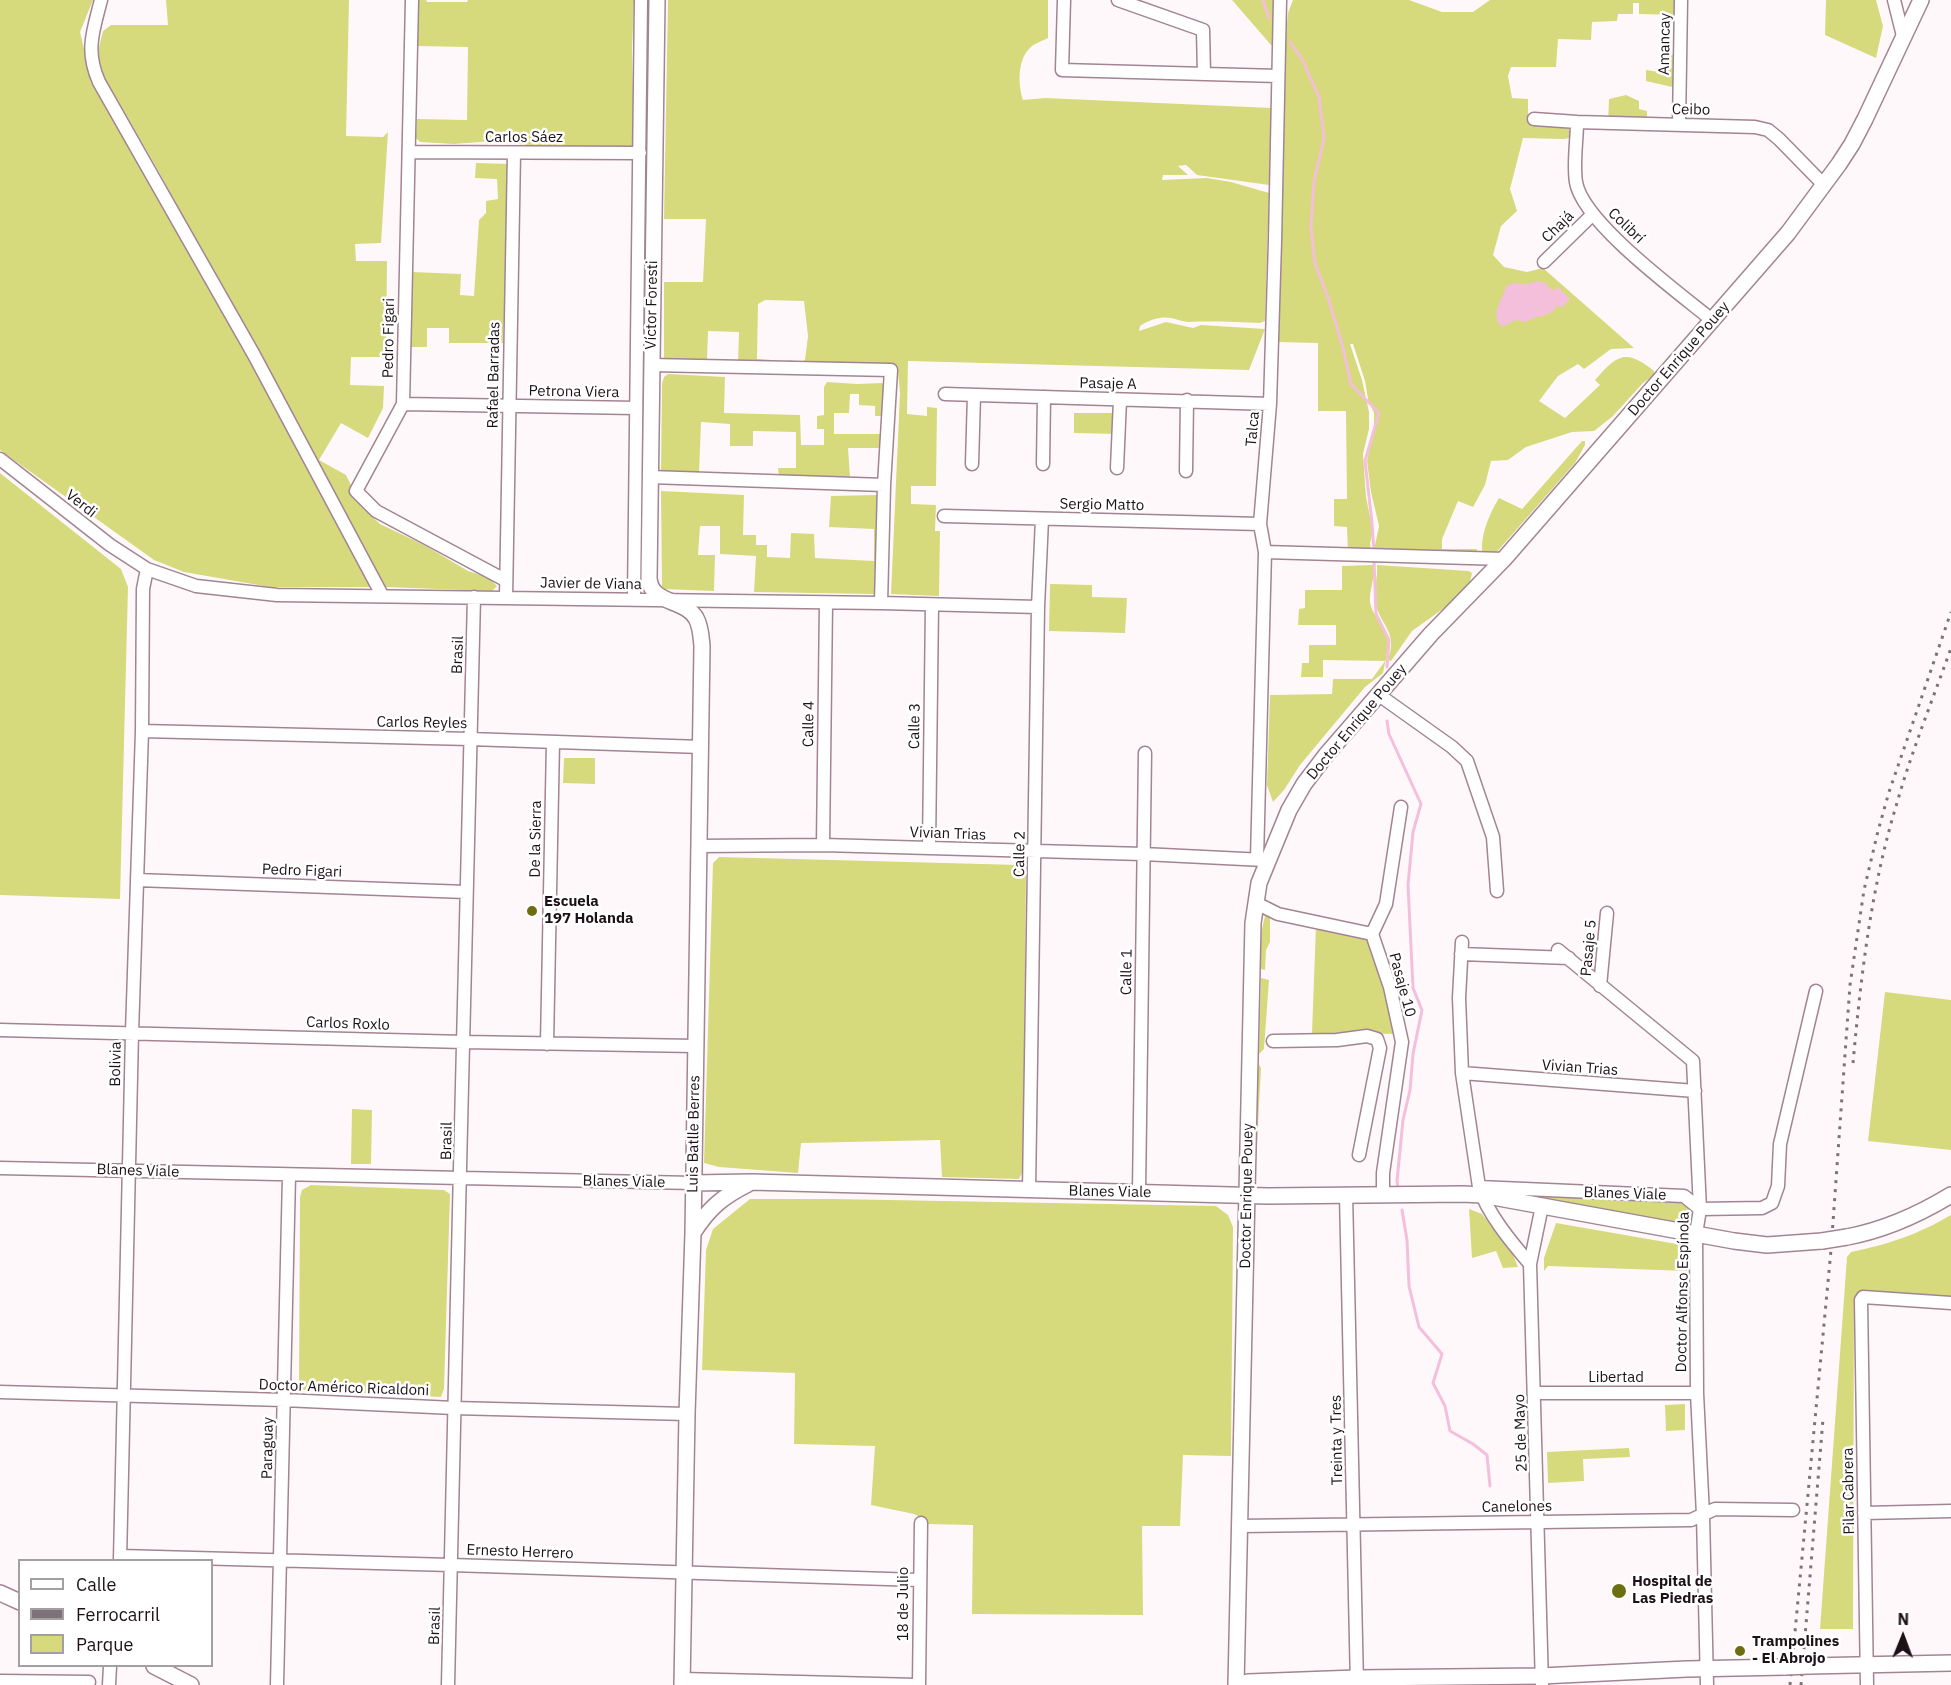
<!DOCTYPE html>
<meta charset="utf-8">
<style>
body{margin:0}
#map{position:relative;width:1951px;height:1685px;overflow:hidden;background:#fff8fb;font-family:"IBM Plex Sans",sans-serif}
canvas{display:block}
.legend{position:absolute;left:18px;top:1559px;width:195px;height:108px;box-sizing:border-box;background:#fff;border:2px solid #a4a0a2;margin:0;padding:8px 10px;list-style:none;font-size:18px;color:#1c1117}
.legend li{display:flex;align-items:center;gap:12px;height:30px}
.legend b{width:30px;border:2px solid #a4a0a2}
.north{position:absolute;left:1873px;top:1607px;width:60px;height:60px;-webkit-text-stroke:4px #fff;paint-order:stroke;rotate:1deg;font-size:16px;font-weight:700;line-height:24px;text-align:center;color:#1c1117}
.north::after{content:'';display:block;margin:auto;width:21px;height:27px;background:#1c1117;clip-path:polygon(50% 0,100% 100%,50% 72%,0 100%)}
</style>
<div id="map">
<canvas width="1951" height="1685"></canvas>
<ul class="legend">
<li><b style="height:8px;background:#fff"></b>Calle</li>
<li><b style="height:8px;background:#7c7277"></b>Ferrocarril</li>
<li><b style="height:16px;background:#d6da7c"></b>Parque</li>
</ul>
<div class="north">N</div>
</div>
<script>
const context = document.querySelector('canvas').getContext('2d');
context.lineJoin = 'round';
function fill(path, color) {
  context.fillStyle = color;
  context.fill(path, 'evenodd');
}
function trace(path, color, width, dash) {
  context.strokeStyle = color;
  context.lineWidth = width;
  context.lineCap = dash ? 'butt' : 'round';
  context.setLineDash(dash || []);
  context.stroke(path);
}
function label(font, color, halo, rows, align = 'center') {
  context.font = font + ' "IBM Plex Sans",sans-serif';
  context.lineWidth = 5;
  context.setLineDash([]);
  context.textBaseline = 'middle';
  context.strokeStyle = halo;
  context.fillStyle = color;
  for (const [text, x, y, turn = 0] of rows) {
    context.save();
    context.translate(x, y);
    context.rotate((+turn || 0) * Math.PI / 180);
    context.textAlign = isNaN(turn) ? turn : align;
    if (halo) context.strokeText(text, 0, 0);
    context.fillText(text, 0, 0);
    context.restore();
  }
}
const green = new Path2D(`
 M0 0H93L80 32 87 61 374 587H270L184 572 154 560 0 450Z
 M166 0H349L346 136 383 137 388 132 381 243 355 244 356 261H387L386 357H351L350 385 384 386 383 408 368 438 341 423 319 460 346 475 362 507 380 524 424 545 468 571 488 577 497 586 492 591 385 587 314 460 159 172 121 106 101 74 97 57 99 47 103 31 111 25H168Z
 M419 0H426L427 2H467L468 0H634L632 50 634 145 629 148 535 146 493 141 454 144 420 142 416 138 417 119 467 120 468 47 417 46Z
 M644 0H651L648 135 646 148 648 159 644 583 640 588Z
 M668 0H1048V38C1043 41 1035 43 1031 47 1017 59 1018 85 1023 100L1045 98 1272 108 1269 185 1197 175 1186 165 1178 166 1188 175H1163L1162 180 1207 178 1231 182 1269 193 1265 321 1260 323C1236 322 1213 321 1189 322 1183 322 1177 319 1171 318 1159 316 1149 320 1140 326L1139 331 1166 322 1193 328 1201 325 1265 329 1249 370 908 361 907 414 927 416V407L937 408 936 486H911V504L936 505 935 531H940L939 596 891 594 900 393 898 371 893 367 786 363 788 360 802 362 805 360 808 336 804 301 765 300 758 304 757 359 772 360 775 363H738L739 332 708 331 707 361 664 360V282H703L706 219H664Z
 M1232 0H1278L1277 45H1271Z
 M1293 0H1409L1442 12H1473L1490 0H1678L1677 15 1639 14V3H1633V14H1618L1617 21 1592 22 1591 40 1558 39 1556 67H1511L1508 76 1512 98 1528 99V117C1542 129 1562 123 1576 133L1574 137 1564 139 1523 138 1510 189 1517 211 1501 226 1493 255 1504 267 1527 272 1543 268 1634 348 1611 349 1584 369 1578 364 1558 376 1539 401 1565 418 1600 385 1595 380C1618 354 1626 349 1654 371V375L1643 383 1613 416 1594 431 1572 432 1526 447 1508 460 1491 461 1485 485 1473 507 1458 501 1442 539V549H1477L1476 558 1374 550 1379 526 1371 492 1367 461 1374 429V413L1368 399 1365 381 1353 344H1350L1362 380 1369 412V429L1363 454 1366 497 1373 532 1370 543 1372 555 1348 554 1347 527 1334 526V499H1347L1346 411H1318V343L1277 342 1283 71 1288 13Z
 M1826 0H1876L1883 26 1876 58 1825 35Z
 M1665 54 1677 55V88L1646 81V70L1666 73Z
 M1626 95 1639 101V109L1647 111V127L1608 125 1609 99Z
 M476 163 510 164 503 343H449V328H427V347H411L412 272 461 274 460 295 474 296 479 220 486 213V201L498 199 497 179 475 178Z
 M668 374 725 377 724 413 800 415 801 445H824V429H817V416L824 415V387L827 382 857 384 882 383 885 386 884 416H875V406L859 405V394H850L849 413H834V434H880L881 448H848L850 477H779L778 468H796V432L753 431V446H730V424L701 422 699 474 661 473 662 384 664 377Z
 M1074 413H1114L1118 434 1074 433Z
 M1582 441H1585V445L1575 463 1494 555 1483 556C1479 537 1489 515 1499 498L1522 509Z
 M0 473 121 569 128 587 120 899 0 895Z
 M661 491 744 495 743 535H756V545H767V557L790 558 791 533 814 534 815 558 874 561V529L829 527 831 496 877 495 876 594 754 592 756 556 720 554V526H700L698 555H715L714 591 662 589Z
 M1373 565C1376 578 1369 589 1370 602 1372 615 1383 624 1387 636 1390 647 1385 662 1383 673L1365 687 1300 765 1284 790 1273 802 1267 785 1270 695 1332 694 1333 679H1372L1385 661 1323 660V677H1301L1302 663H1309V645H1336V625H1298L1299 609 1305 608V590H1342V566Z
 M1377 565 1469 571 1472 573 1469 587 1465 593 1412 631 1391 661 1388 660C1399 628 1377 625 1375 598 1374 587 1378 577 1377 565Z
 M1050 584 1092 585V597L1127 598 1125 633 1049 631Z
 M564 758H595V784L563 783Z
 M719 857 1020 865 1026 873 1023 1171 1019 1179 942 1177 940 1140 801 1143 798 1173 719 1167 704 1163 713 863Z
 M1266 912 1270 914V942L1266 950 1265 970 1261 969C1258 949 1261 931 1266 912Z
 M1316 925 1368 937 1399 1034 1312 1033Z
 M1261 978 1269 980 1264 1049 1259 1054Z
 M1885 992 1951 1000V1150L1868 1141Z
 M1257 1061 1261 1068 1255 1181Z
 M352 1109 372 1110 371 1164H351Z
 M311 1185 444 1190 450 1194 444 1389 441 1397 302 1390 299 1386 300 1197 302 1190Z
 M1492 1193 1688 1202 1692 1217 1690 1223 1683 1225Z
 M750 1199H834L1216 1206 1228 1215 1233 1227 1231 1456 1183 1455 1180 1526H1142L1143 1615 972 1614 973 1525 924 1524V1519L914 1514 871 1505 875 1446 794 1444 795 1373 702 1370 706 1250 713 1229Z
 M1469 1209 1482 1214 1513 1255 1518 1267 1503 1268 1496 1251 1472 1258Z
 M1951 1215V1297L1862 1292 1858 1293 1854 1298 1853 1629H1820L1847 1257 1851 1252C1889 1244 1917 1235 1951 1215Z
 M1556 1223 1688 1246 1687 1271 1548 1266 1544 1271V1258Z
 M1685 1404V1430L1666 1431 1665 1405Z
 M1629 1448 1630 1457 1583 1459 1584 1481 1548 1483 1547 1452Z`);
const water = new Path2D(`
 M1538 281 1548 284V288L1556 290 1557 286C1562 291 1566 295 1570 299L1563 307 1556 306 1555 310 1544 316 1536 317 1526 322 1516 320 1502 327C1489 314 1502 301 1506 287 1514 281 1515 284 1524 284 1528 285 1534 282 1538 281Z`);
const stream = new Path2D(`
 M1263 0 1269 18
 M1290 42 1302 59 1319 97 1324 138 1314 182 1311 227 1315 264 1328 297 1343 348 1351 384 1379 413 1365 461 1372 523 1374 551
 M1374 560 1376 614 1389 640 1387 667
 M1387 721 1389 734 1421 804 1413 832 1408 885 1413 988 1422 1010 1413 1054 1410 1090 1403 1120 1397 1181 1398 1188
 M1402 1210 1407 1240 1409 1286 1419 1327 1442 1354 1433 1383 1445 1406 1450 1431 1473 1444 1487 1455 1490 1486`);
const minor = new Path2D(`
 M101 0C93 31 85 51 99 82L254 355 382 595
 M412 0 403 404 356 491 376 511 505 580
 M1064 0 1062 70 1278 76
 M1118 0 1203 30 1204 74
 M1894 0 1903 36
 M1534 119 1577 122 1755 127 1768 130 1779 139 1824 185
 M1577 122C1577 141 1573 163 1576 182 1582 222 1679 293 1712 320
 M1679 125 1681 0
 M409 152 640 153
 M1544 262 1593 214
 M651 365 891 370 884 485 881 603
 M945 394 1270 404
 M403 404 636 408
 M0 459 110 545 147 569 196 586 277 595 881 603 1038 607
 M972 464 974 395
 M1043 464 1044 397
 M1117 468 1120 400
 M1186 471 1187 400
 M650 477 884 485
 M944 516 1260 524
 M1265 552 1504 559
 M506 598 514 153
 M634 599 641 0
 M1379 695 1452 747 1467 761 1493 837 1497 891
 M142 731 470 739 701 747
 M823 845 826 603
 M699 846 823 845 1143 854 1264 860
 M929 848 932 605
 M1257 859 1265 552 1260 524 1270 404 1275 241 1280 0
 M137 880 466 892
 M1256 903 1278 914 1372 934
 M1462 942 1459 998 1462 1073 1479 1187
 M1558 950 1693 1061 1700 1209 1696 1234 1697 1393 1703 1515 1707 1685
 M1461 954 1569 958
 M1600 986 1607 913
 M0 1030 464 1042 695 1046
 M1273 1041 1337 1040 1367 1036 1377 1039 1380 1048 1359 1155
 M547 1044 553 742
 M1462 1073 1695 1091
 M0 1168 693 1183
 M1029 1190 1038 607 1042 519
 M1139 1192 1145 753
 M1346 1194 1357 1685
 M1383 1195V1173L1402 1042 1390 987 1372 934 1386 904 1401 807
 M1530 1264C1512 1243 1487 1213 1479 1187L1684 1196 1700 1209 1762 1208 1772 1203 1778 1186 1780 1144 1816 991
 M0 1392 284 1400 454 1408 687 1414
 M1535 1393H1697
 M1864 1513 1951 1511
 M1240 1526 1691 1520 1715 1509 1793 1510
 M120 1556 451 1565 919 1580
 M120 1560 132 1033 142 731 143 589 147 569
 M682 1679 916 1685
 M0 1681 89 1682
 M109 1685 110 1666
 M277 1685 289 1176
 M448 1685C458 1322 463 960 474 597
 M919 1685 921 1523
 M1542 1685 1530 1264 1542 1206
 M1867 1685 1861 1300 1863 1297 1951 1303`);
const tertiary = new Path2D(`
 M657 0 649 578C651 605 684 598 696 618 701 627 701 637 702 646L693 1233 687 1414 682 1685
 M693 1183 751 1182 1268 1196 1463 1194 1482 1195 1734 1241 1767 1245 1822 1241
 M693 1233C709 1208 722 1197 748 1184
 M1847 1237C1885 1230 1918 1215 1951 1195
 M0 1593 20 1602
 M154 1666 191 1685
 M1809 1666 1951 1663
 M1236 1685 1253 923 1259 883 1268 861 1289 810 1304 784 1326 755 1431 634 1504 559 1788 233 1839 164 1852 144 1865 119 1921 0
 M1238 1685 1248 1682 1356 1678 1541 1676 1687 1669 1785 1667`);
const rail = new Path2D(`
 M1853 1063C1861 976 1871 887 1897 803 1912 750 1933 699 1951 648
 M1790 1685 1831 1250 1850 985 1864 890 1878 831 1889 792 1951 612
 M1801 1685 1823 1419`);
const tertiaryBridge = new Path2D(`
 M1822 1241 1847 1237
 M1785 1667 1809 1666`);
const markers = [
 [532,911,6,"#6d6e11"],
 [1619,1591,8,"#6d6e11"],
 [1740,1651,6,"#6d6e11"]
];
const streetNames = [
 ["Amancay",1665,44,-89],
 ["Ceibo",1691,110,1],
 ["Carlos Sáez",524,138],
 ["Colibrí",1626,226,44],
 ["Chajá",1558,227,-44],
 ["Víctor Foresti",652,305,-89],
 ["Pedro Figari",389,338,-89],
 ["Doctor Enrique Pouey",1679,359,-49],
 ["Rafael Barradas",494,375,-89],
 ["Pasaje A",1108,384,1],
 ["Petrona Viera",574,392,1],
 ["Talca",1253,429,-85],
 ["Verdi",81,504,38],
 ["Sergio Matto",1102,505,1],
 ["Javier de Viana",591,584,1],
 ["Brasil",458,655,-88],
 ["Doctor Enrique Pouey",1357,722,-50],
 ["Carlos Reyles",422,723,1],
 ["Calle 4",809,724,-89],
 ["Calle 3",915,726,-89],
 ["Vivian Trias",948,834,2],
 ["De la Sierra",536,839,-89],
 ["Calle 2",1020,854,-89],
 ["Pedro Figari",302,871,2],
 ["Pasaje 5",1589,948,-85],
 ["Calle 1",1127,972,-89],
 ["Pasaje 10",1402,985,75],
 ["Carlos Roxlo",348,1024,2],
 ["Bolivia",116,1064,-89],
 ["Vivian Trias",1580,1068,4],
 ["Luis Batlle Berres",694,1134,-89],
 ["Brasil",447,1141,-89],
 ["Blanes Viale",138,1171,2],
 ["Blanes Viale",624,1182,1],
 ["Blanes Viale",1110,1192,1],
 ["Blanes Viale",1625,1194,2],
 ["Doctor Enrique Pouey",1247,1196,-89],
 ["Doctor Alfonso Espínola",1683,1292,-89],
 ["Libertad",1616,1378],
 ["Doctor Américo Ricaldoni",344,1388,2],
 ["25 de Mayo",1521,1433,-92],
 ["Treinta y Tres",1337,1440,-91],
 ["Paraguay",268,1448,-89],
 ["Pilar Cabrera",1849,1491,-91],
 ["Canelones",1517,1507,-1],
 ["Ernesto Herrero",520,1552,2],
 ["18 de Julio",904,1604,-90],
 ["Brasil",435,1626,-88]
];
const poiNames = [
 ["Escuela",544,902],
 ["197 Holanda",544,919],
 ["Hospital de",1632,1582],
 ["Las Piedras",1632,1599],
 ["Trampolines",1752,1642],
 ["- El Abrojo",1752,1659]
];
fill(green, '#d6da7c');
fill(water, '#f4bfda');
trace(stream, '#f4bfda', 3);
trace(minor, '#a28493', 15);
trace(tertiary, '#a28493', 18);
trace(minor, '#fff', 12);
trace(tertiary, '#fff', 15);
trace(rail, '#7c7277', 3, [3, 6]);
trace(tertiaryBridge, '#a28493', 18, []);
trace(tertiaryBridge, '#fff', 15);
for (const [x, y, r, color] of markers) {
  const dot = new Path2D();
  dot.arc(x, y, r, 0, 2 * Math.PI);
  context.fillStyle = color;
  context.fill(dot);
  trace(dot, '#fff', 2);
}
label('15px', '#1c1117', '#fff', streetNames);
label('bold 15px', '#1c1117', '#fff', poiNames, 'left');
</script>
